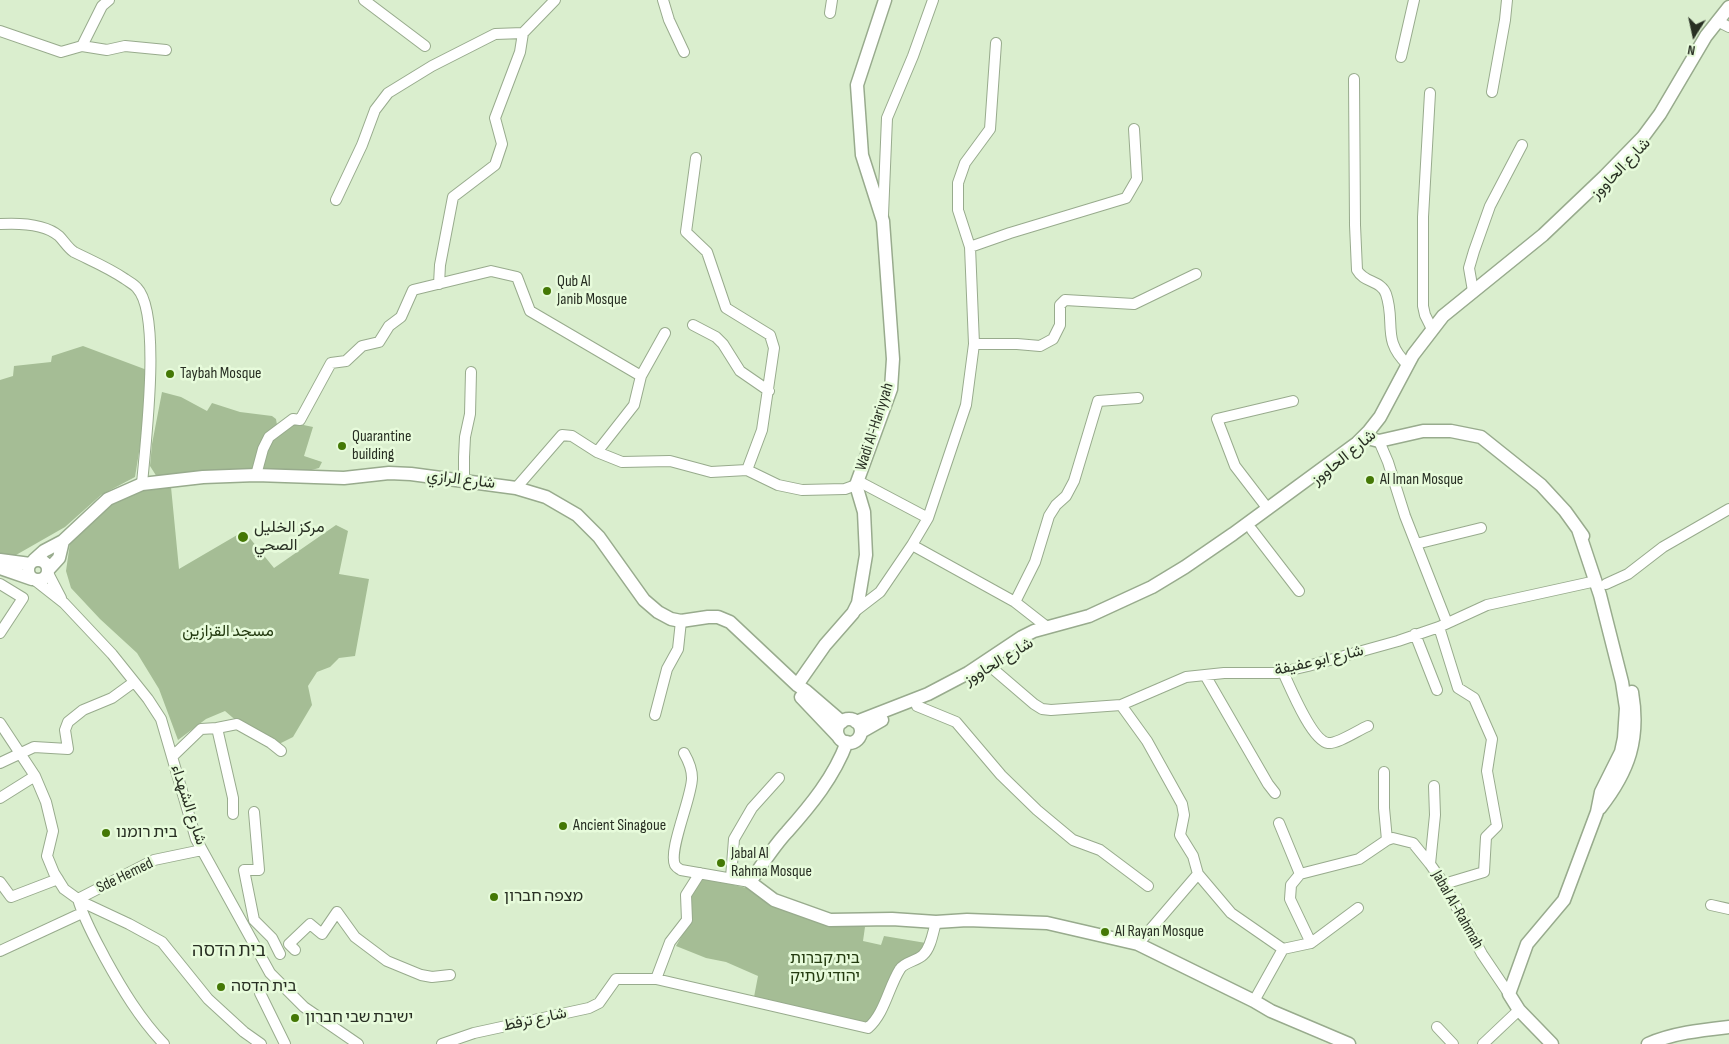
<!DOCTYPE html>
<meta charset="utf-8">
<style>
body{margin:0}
#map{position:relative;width:1729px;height:1044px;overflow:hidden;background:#daeece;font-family:"Sofia Sans Condensed",sans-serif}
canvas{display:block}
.north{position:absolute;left:1669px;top:10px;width:50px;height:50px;-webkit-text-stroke:4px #e7fbdb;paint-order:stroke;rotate:190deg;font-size:14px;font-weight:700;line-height:20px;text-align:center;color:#282f23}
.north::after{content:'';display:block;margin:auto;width:18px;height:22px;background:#282f23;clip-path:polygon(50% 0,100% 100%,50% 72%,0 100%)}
</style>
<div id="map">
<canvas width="1729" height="1044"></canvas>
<div class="north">N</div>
</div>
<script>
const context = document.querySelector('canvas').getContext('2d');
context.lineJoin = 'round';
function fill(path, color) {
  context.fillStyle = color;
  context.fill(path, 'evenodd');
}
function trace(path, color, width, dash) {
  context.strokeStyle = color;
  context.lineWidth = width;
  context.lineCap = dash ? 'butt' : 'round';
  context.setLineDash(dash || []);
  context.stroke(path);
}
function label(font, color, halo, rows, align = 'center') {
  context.font = font + ' "Sofia Sans Condensed",Vazirmatn,"Noto Sans Hebrew",sans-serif';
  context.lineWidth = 5;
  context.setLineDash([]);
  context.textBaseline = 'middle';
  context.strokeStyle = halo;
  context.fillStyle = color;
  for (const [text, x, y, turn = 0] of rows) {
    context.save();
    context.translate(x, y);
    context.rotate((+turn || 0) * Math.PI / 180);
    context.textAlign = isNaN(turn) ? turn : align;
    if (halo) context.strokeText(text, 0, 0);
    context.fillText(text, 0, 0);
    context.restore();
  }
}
const green = new Path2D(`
 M83 346 147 370 145 415 135 477 101 495 65 527 16 555H7L0 553V380L13 376 14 366 51 362 52 356Z
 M162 392 181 397 207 411 212 403 240 412 272 416 276 419 277 425C260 436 259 450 254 469L157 477 150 466 152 444Z
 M294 423 313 427 304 456 322 462 319 468 300 473 263 472 261 469 268 442Z
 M171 487 179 569 244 531 274 568 336 525 348 531 339 574 369 579 355 656 339 658 330 667 317 672 308 686 312 705 293 737 275 746 239 723 225 711 206 719 178 740 159 689 137 653 100 619 71 588 66 571 70 543 109 504 137 490Z
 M704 878 751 889 821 922 865 927 863 941 881 945 884 936 926 943 916 955 898 964 878 1012 866 1022H852L754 997 758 976 726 962 706 958 676 946 685 930 689 896Z`);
const minor = new Path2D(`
 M364 0 425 46
 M663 0 669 20 684 52
 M830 13 832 0
 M1717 21 1729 27
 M0 31 61 52 82 46 102 6 109 0
 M82 46 107 50 125 46 166 50
 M1401 57 1414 0
 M1354 79 1355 225 1357 270C1364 283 1381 280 1386 294 1396 323 1381 340 1408 365
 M1492 92 1505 20 1507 0
 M1430 93 1423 217V306L1425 315 1432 329
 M696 158 686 232 707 252 726 308 770 335 774 348 762 430 747 470
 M336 200 362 145 375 110 388 93 432 66 495 34 523 33 555 0
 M883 215 887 118 913 56 933 0
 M0 224C18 223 44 223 59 236 64 241 68 248 74 252 92 261 109 268 125 279 129 282 134 284 137 288 162 314 145 446 142 484
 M970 247 1010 233 1126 198 1137 179 1134 129
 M439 284 440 265 453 197 495 165 502 144 495 118 520 52 523 33
 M1473 291 1469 268 1474 251 1490 206 1522 145
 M693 325 716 337 723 344 740 371 769 391
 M974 344H1017L1040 346 1053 339 1060 325V305L1065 300 1134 304 1196 274
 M1379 441 1388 462 1405 516 1447 623
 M597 452 634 405 641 376 665 333
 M256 475 263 449 269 437 293 419 300 420 331 363 346 361 362 346 379 342 389 326 401 317 413 290 491 271 517 277 530 311 641 376
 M464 480V457L465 437 470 414 471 372
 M858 481 928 518
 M516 488 562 435 572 436 597 452 622 462 670 461 711 472 747 470 778 485 802 490 845 489 856 485
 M1268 509 1235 466 1217 419 1293 401
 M1252 530 1299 591
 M1416 544 1481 528
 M912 545 1015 602 1047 627
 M48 573 61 598
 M36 581 64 603 112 654 148 699 161 719 196 839 270 973 304 1007 358 1044
 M0 584 23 598 0 633
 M1606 584 1628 574 1663 547 1729 509
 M1015 602 1035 562 1049 516 1056 505 1066 496 1074 481 1098 401 1138 398
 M854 612 880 592 912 545 928 518 966 405 974 344 970 247 958 210V183L965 163 990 129 996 43
 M1439 627 1458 688 1474 698 1492 739 1487 771 1497 826 1486 837 1484 872 1444 884
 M1415 634 1437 690
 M992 668 1034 704 1042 709 1051 710 1121 705 1186 677 1224 673H1278L1308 666 1398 641 1439 627 1487 605 1596 581
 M1283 672C1290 687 1312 741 1328 743 1338 744 1358 730 1368 726
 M1205 675 1268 784 1275 793
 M1121 705 1147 741 1182 804 1184 815 1180 835 1193 856 1198 874 1231 913 1283 949
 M917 706 956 722 1001 775 1037 810 1073 840 1100 850 1148 886
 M655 715 667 669 678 649 681 621
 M0 723 35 776 46 802 53 831 47 856 54 873 64 889 82 902 129 924 162 942 208 999 244 1032 261 1044
 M217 728 237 724 271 743 281 751
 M684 753C688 760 692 769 692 778 692 797 668 850 675 865 677 868 678 868 681 870L750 882
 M173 756 201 729 217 728 233 798V814
 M0 763 34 747 68 749 65 730 68 722 83 710 112 698 134 682
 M1384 772V808L1387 840
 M0 798 35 776
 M254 812 259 870H244L254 920 272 938 280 954
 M1279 823 1300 874
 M1430 864 1435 815 1434 786
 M731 878 734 839 752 808 779 778
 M0 882 11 897 58 879
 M78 899C84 920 95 939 105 958 122 989 140 1019 164 1044
 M78 899 154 860 202 850
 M1711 905 1729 909
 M1311 943 1290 899 1291 885 1300 874 1359 859 1387 840 1393 838 1413 843 1430 864 1444 884 1482 954 1509 994
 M1138 944 1198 874
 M295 950 289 944 310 924 322 934 337 912 355 937 387 961 421 975 432 977 450 975
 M0 951 82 913
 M656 979 670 942 687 920 686 895 700 873
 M260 993 285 1044
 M1254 1001 1283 949 1311 943 1358 908
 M1437 1027 1453 1044
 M442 1044 474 1033 589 1008 599 1003 616 979H656L868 1028C885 1013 888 988 900 969 904 962 917 961 923 955 931 948 933 932 936 922
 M1483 1044 1519 1010`);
const major = new Path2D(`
 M1365 435 1371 439 1379 441 1423 431H1451L1481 437 1541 485 1565 511 1583 536
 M28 570a10 10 0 1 1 20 0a10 10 0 1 1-20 0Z
 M0 560 30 564
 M34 560 44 551 63 541 108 499 142 484 203 477 256 475 344 478 389 473 411 474 516 488 546 497 577 515 599 537 644 600 658 612 671 619 681 621 708 617H718L730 622 797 685 806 691 842 722
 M0 568 32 579
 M48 570 59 558 63 541
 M797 685 825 645 853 613 858 603 866 555 864 512 856 485 891 389 893 359 883 221 862 155 857 85 885 0
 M801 697 838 736
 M837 731a12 12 0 1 1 24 0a12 12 0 1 1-24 0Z
 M856 722 928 694 968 673 1022 637 1034 631 1089 616 1152 587 1185 567 1233 534 1357 443 1369 431 1380 417 1413 355 1443 316 1543 235 1605 176 1643 137 1660 114 1706 36 1729 7
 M861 732 882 720
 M847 742C834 777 811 805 787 832 773 847 762 865 750 882L774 900 830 920 892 919 936 922 967 920 1047 923 1138 944 1254 1001 1271 1011 1349 1044
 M1600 808C1629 771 1640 739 1632 692
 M1552 1044 1519 1010 1509 994 1527 944 1564 900 1597 812 1601 792 1621 752 1624 738 1626 708 1622 682 1600 595 1578 529
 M1648 1044C1673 1033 1702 1030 1729 1027`);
const markers = [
 [547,291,5,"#447805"],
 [170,374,5,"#447805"],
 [342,446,5,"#447805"],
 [1370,480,5,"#447805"],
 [243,537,6,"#447805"],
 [563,826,5,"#447805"],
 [106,833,5,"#447805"],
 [721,863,5,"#447805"],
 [494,897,5,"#447805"],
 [1105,932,5,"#447805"],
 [221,987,5,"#447805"],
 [295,1018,5,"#447805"]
];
const streetNames = [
 ["شارع الحاووز",1621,169,-46],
 ["Wadi Al-Hariyyah",875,427,-72],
 ["شارع الحاووز",1344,458,-39],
 ["شارع الرازي",461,480,7],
 ["شارع ابو عفيفة",1319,661,-13],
 ["شارع الحاووز",999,662,-31],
 ["شارع الشهداء",188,805,72],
 ["Sde Hemed",125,876,-26],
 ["Jabal Al-Rahmah",1457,910,60],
 ["شارع ترفط",535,1020,-12]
];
const poiNames = [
 ["Qub Al",557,282],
 ["Janib Mosque",557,300],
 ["Taybah Mosque",180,374],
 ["Quarantine",352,437],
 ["building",352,455],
 ["Al Iman Mosque",1380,480],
 ["مركز الخليل",254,528],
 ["الصحي",254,546],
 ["Ancient Sinagoue",573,826],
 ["בית רומנו",116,833],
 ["Jabal Al",731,854],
 ["Rahma Mosque",731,872],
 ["מצפה חברון",504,897],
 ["Al Rayan Mosque",1115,932],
 ["בית הדסה",231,987],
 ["ישיבת שבי חברון",305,1018]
];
const parkNames = [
 ["مسجد القزازين",228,632],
 ["בית קברות",825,959],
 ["יהודי עתיק",825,977]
];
const neighbourhoodNames = [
 ["בית הדסה",229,951]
];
fill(green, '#a5bd95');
trace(minor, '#98ab8d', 12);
trace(major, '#98ab8d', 15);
trace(minor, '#fff', 10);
trace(major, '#fff', 12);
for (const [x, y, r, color] of markers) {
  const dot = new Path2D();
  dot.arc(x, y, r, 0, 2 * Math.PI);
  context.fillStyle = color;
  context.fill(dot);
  trace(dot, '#e7fbdb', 2);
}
label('16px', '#282f23', '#e7fbdb', streetNames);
label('16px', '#282f23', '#e7fbdb', poiNames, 'left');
label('16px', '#233a0f', '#e7fbdb', parkNames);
label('18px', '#282f23', '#e7fbdb', neighbourhoodNames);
</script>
